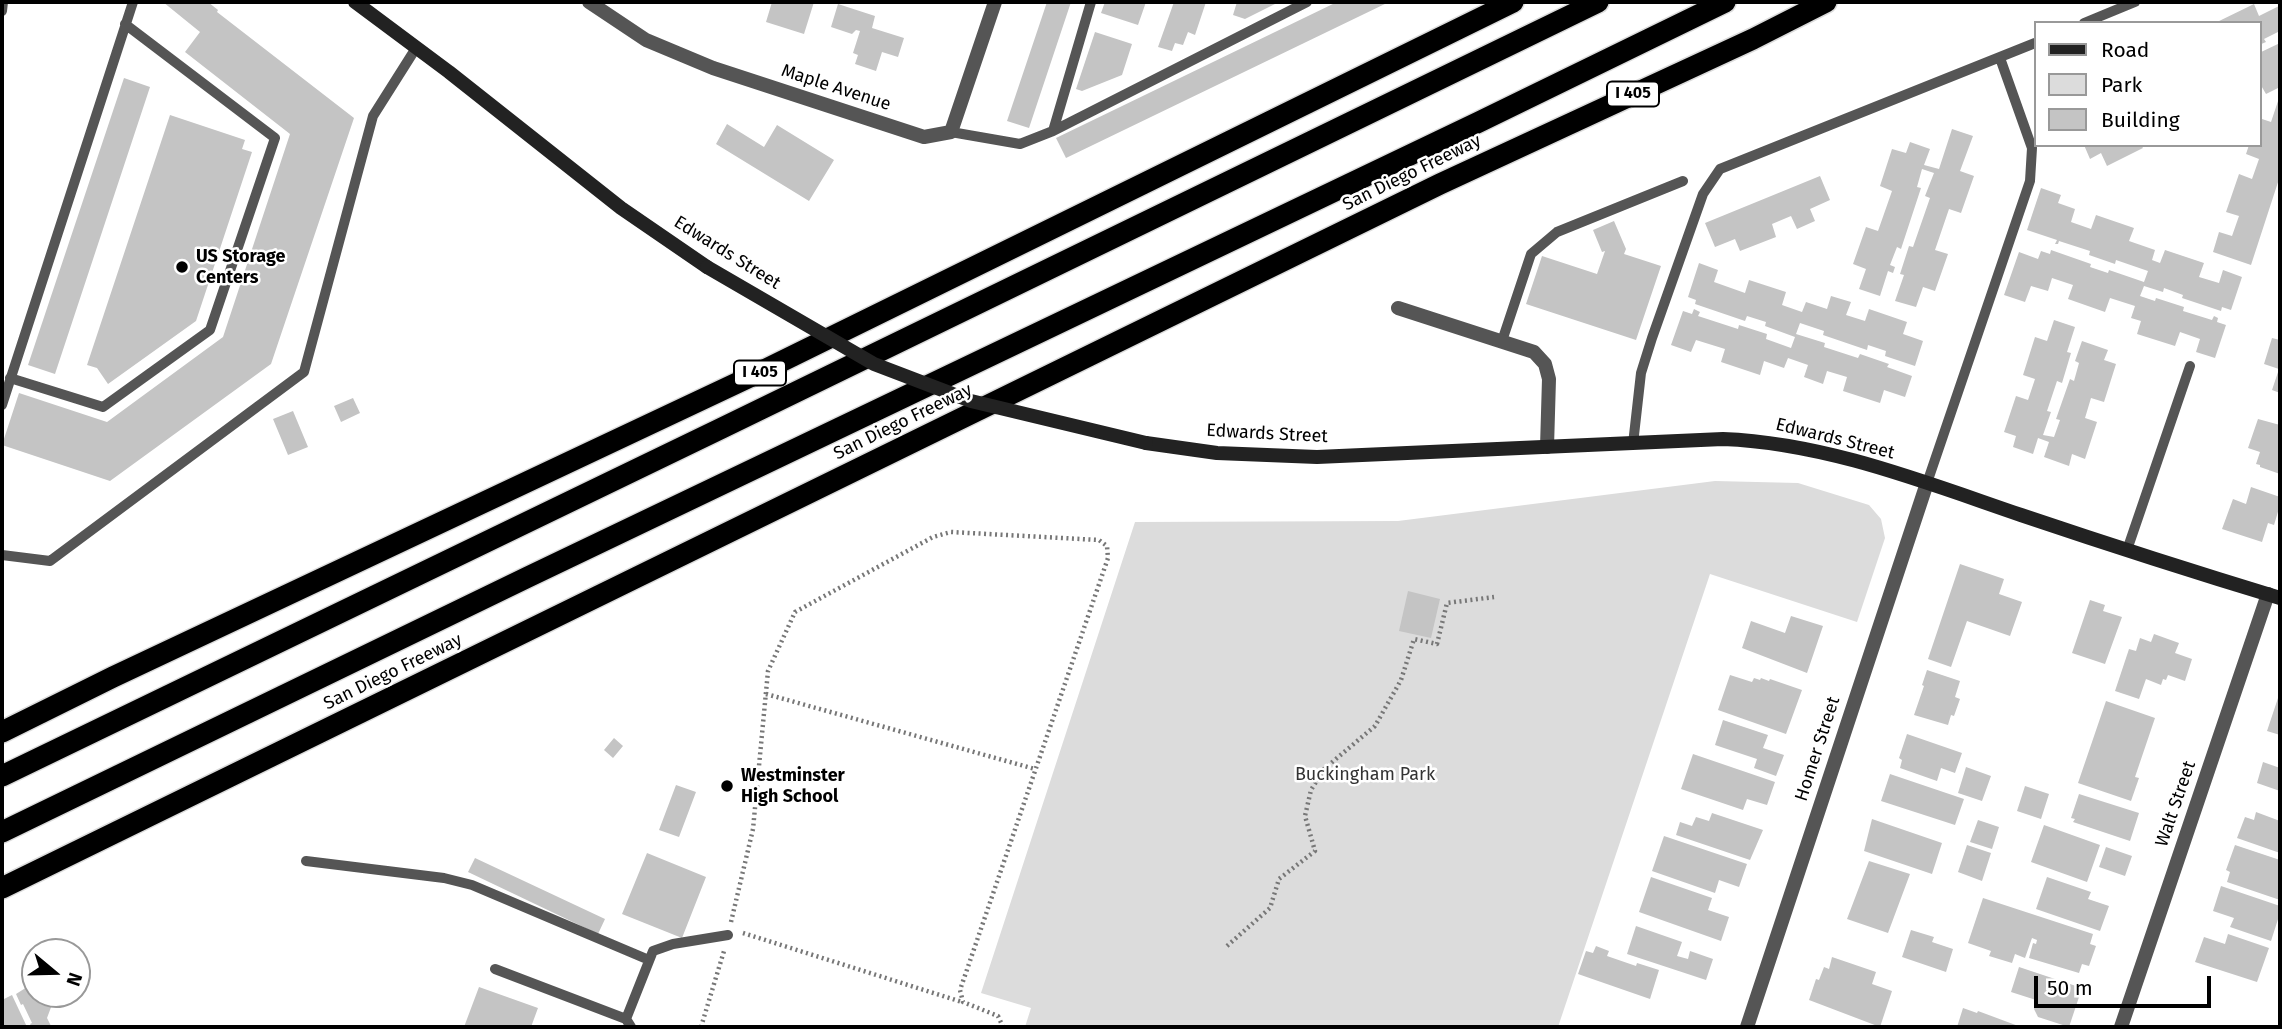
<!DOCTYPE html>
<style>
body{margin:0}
#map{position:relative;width:2282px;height:1029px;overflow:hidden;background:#fff;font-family:"Fira Sans",sans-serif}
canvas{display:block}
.frame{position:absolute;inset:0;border:4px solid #000;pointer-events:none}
.legend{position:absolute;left:2034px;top:21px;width:228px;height:126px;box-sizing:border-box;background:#fff;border:2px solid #999;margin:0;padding:9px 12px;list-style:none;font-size:21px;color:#000}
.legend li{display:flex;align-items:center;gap:14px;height:35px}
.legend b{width:35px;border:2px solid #999}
.north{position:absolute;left:21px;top:938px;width:70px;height:70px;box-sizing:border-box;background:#fff;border:2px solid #999;border-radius:50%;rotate:109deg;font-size:19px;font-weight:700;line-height:28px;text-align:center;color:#000}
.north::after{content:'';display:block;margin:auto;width:24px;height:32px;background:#000;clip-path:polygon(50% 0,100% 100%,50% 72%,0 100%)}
.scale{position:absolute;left:2034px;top:976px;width:177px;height:32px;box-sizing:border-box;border:4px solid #000;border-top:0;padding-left:9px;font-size:21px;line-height:24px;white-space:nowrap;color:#000;-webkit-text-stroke:5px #fff;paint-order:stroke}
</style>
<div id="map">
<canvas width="2282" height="1029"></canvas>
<div class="frame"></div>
<ul class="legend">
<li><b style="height:9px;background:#222"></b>Road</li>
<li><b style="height:19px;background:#dcdcdc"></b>Park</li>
<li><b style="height:19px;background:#c4c4c4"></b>Building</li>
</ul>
<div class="north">N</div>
<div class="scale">50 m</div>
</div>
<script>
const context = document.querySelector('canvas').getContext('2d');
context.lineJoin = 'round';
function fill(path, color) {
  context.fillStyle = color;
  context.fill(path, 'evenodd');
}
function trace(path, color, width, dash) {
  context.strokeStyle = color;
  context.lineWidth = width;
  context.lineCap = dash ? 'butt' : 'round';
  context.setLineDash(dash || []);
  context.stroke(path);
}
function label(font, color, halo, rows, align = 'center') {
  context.font = font + ' "Fira Sans",sans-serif';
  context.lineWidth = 5;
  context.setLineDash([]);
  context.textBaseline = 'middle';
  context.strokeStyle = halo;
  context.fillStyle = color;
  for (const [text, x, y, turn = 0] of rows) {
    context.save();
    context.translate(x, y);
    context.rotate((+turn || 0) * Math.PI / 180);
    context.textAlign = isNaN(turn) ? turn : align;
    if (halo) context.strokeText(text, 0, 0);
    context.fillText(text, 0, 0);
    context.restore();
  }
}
const green = new Path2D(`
 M1715 481 1798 483 1869 505 1881 519 1885 538 1857 622 1710 574 1558 1027H1025L1031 1008 981 993 1135 522 1398 521Z`);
const building = new Path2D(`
 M163 2H208L218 10 217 12 354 118 271 364 110 481 2 445 19 393 107 422 223 337 290 134 185 52 200 32Z
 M772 2H814L804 34 766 22Z
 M1047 2H1071L1029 128 1007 121Z
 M1105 2H1146L1138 25 1101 13Z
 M1174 2H1206L1195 35 1188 32 1183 45 1175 43 1172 51 1158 47Z
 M1237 2H1279L1245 19 1233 15Z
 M1337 2H1389L1066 158 1056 138Z
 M2276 2H2280V31L2264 39 2266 42 2259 45V23H2215L2254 4 2259 16 2279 6Z
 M838 4 875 16 872 28 904 38 898 57 882 52 876 71 855 64 858 55 853 53 860 31 856 30 852 34 831 27Z
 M1095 32 1132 44 1122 75 1082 91 1076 89Z
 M2280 43V87L2266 94 2259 82V53Z
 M124 78 150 87 55 374 28 365Z
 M2280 95V176L2251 265 2213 252 2219 232 2232 236 2239 216 2226 212 2239 174 2252 179 2259 159 2246 154 2249 145H2259V118L2271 122Z
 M170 115 245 140 242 149 252 152 196 321 108 384 97 368 87 365Z
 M727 124 764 147 777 125 834 160 809 201 716 144Z
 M1952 129 1973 136 1960 171 1974 176 1961 213 1949 209 1935 250 1948 254 1935 291 1923 287 1916 307 1895 301 1904 275 1900 274 1909 246 1913 247 1930 198 1925 196 1934 173 1922 169 1917 187 1921 188 1901 249 1897 247 1890 265 1895 267 1893 273 1888 271 1880 296 1859 289 1866 269 1853 264 1866 227 1878 231 1892 191 1880 186 1892 149 1906 153 1910 142 1930 149 1924 165 1939 169Z
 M2084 145H2141L2143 148 2107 166 2101 153 2090 159Z
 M1820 176 1830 200 1810 209 1815 221 1797 229 1791 216 1772 224 1776 237 1740 251 1735 239 1715 247 1705 223Z
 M2041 188 2061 195 2058 203 2075 209 2071 222 2091 229 2096 215 2134 228 2129 241 2155 250 2152 260 2160 263 2165 250 2204 263 2199 277 2219 283 2223 270 2242 277 2231 310 2222 307 2221 311 2182 298 2183 295 2164 288 2163 292 2144 286 2140 296 2155 301 2156 298 2184 307 2183 311 2212 320 2214 316 2218 318 2217 322 2226 325 2215 358 2196 352 2200 339 2180 332 2175 346 2137 334 2141 321 2131 318 2135 306 2110 298 2105 312 2068 299 2073 285 2052 278 2048 291 2031 286 2025 302 2004 295 2019 252 2038 259 2041 251 2050 254 2051 250 2091 264 2090 267 2108 273 2109 270 2144 282 2148 271 2116 260 2115 264 2089 255 2090 251 2059 241 2058 244H2055L2057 240 2027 230Z
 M1614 221 1626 249 1624 254 1661 266 1636 340 1526 304 1542 256 1597 274 1605 251 1602 252 1593 230Z
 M1699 263 1718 270 1714 282 1745 293 1749 280 1786 292 1782 305 1802 312 1806 302 1827 309 1831 296 1851 302 1846 315 1865 321 1869 309 1907 322 1903 334 1923 341 1915 366 1885 356 1886 351 1868 345 1867 350 1823 335 1824 331 1800 323 1796 334 1825 343 1824 347 1858 358 1860 354 1889 364 1887 367 1912 376 1905 397 1884 390 1880 403 1843 391 1847 377 1827 371 1823 384 1804 377 1808 365 1788 358 1784 368 1764 361 1760 375 1721 362 1725 349 1696 340 1691 352 1671 345 1683 311 1692 314 1694 309 1700 312 1698 316 1738 329 1739 325 1767 334 1766 339 1791 348 1795 337 1765 326 1766 322 1747 316 1745 321 1695 304 1696 300 1688 297Z
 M2054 320 2075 327 2067 352 2071 353 2062 383 2057 381 2047 411 2051 412 2043 435 2054 437 2060 420 2056 419 2070 379 2074 381 2079 363 2075 361 2082 341 2108 350 2104 360 2116 364 2104 402 2091 398 2085 418 2097 422 2085 459 2072 454 2069 466 2044 457 2049 442 2038 438 2033 454 2013 447 2016 436 2004 432 2016 396 2028 400 2035 379 2023 375 2035 337 2047 341Z
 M2272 338 2280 340V393L2272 390 2279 369 2264 364Z
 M353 398 360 413 341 422 334 406Z
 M293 411 308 447 288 455 273 419Z
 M2258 419 2280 425V474L2260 467V465L2256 464 2260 452 2248 448Z
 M2251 487 2280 497V505L2274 525 2268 523 2262 542 2222 529 2233 499 2246 504Z
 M1960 564 2004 579 1999 594 2022 602 2010 636 1967 621 1951 667 1928 659Z
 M1408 591 1440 599 1431 638 1399 631Z
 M2090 600 2105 605 2103 611 2122 617 2105 664 2072 653Z
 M1791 616 1823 626 1807 673 1742 648 1751 621 1785 633Z
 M2154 634 2179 643 2175 653 2192 659 2185 681 2168 675 2166 680 2163 679 2161 685 2146 679 2139 699 2115 691 2129 649 2136 651 2140 638 2151 642Z
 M1927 670 1960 681 1955 697 1960 699 1954 716 1951 715 1948 725 1914 715 1924 686 1922 685Z
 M1730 675 1752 682 1754 678 1760 680 1761 678 1769 681 1770 679 1802 690 1786 734 1718 710Z
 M2280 692V735L2267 731Z
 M2106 701 2155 718 2135 777 2139 778 2131 801 2078 783Z
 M1723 720 1768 735 1763 748 1784 755 1776 776 1754 768 1757 759 1715 745Z
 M1907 734 1962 753 1955 773 1941 768 1937 781 1900 768 1902 760 1899 758Z
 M614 738 623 746 613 758 604 750Z
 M1693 754 1775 782 1767 805 1747 799 1743 810 1681 789Z
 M2263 762 2280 768V791L2257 783Z
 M1966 767 1991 776 1982 801 1958 793Z
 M1890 774 1964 799 1955 825 1881 801Z
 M676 785 696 792 679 837 659 830Z
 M2025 786 2049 794 2041 819 2017 811Z
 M2079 794 2139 813 2130 841 2073 822 2075 819 2071 818Z
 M2256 812 2280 821V853L2237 838 2245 817 2254 820Z
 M1712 813 1763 830 1750 860 1676 835 1680 822 1692 826 1696 817 1709 821Z
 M1872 819 1942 843 1932 874 1864 851Z
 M1978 820 1999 827 1992 849 1970 842Z
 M2044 825 2100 845 2087 882 2031 862Z
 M1664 836 1747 864 1739 887 1719 880 1715 893 1652 871Z
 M1967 845 1991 853 1982 881 1958 872Z
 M2235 845 2280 860V900L2227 882 2230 872 2226 870Z
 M2106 847 2132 856 2125 876 2099 867Z
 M647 853 706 877 682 938 622 914Z
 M475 858 605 919 598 934 468 872Z
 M1869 861 1910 874 1888 933 1847 919Z
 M1651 877 1712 898 1708 910 1729 917 1721 941 1639 912Z
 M2047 877 2091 892 2088 899 2109 906 2100 931 2036 909Z
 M2221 886 2280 906V913L2271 941 2230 927 2234 918 2213 911Z
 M1983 898 2093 934 2090 944 2096 946 2089 966 2082 964 2079 973 2029 958 2033 943 2036 944 2037 940 2032 938 2025 958 2015 954 2012 963 1989 956 1991 951 1968 943Z
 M1636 926 1682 942 1677 956 1688 959 1690 951 1713 959 1706 980 1627 954Z
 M1911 930 1934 937 1932 942 1953 949 1946 972 1902 957Z
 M2228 934 2269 948 2257 982 2195 962 2204 937 2225 944Z
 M1596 946 1609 951 1607 956 1636 966 1637 963 1659 970 1650 999 1578 974 1586 951 1593 953Z
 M1832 957 1876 972 1872 984 1892 991 1880 1027 1809 1000 1816 979 1819 980 1824 967 1829 969Z
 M2019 967 2082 988 2069 1027 2038 1017 2034 1009 2036 1000 2011 992Z
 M35 982V994H56L47 1018 51 1026 48 1027H32L30 1024 32 1023 23 1004 21 1005 16 994Z
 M479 987 538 1008 531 1027H464Z
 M12 995 27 1027H2V1000Z
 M1963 1008 1977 1013 1978 1011 2021 1027H1957Z`);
const path = new Path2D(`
 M766 694 1035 769
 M731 922 753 829 768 671 795 612 933 537 951 532 1099 540 1107 546 1108 558 960 990 963 1002 998 1016 1003 1027
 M743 933 962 1002
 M1227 946 1270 908 1279 879 1315 851 1305 816 1311 790 1324 769 1375 726 1401 680 1414 639 1437 644 1447 603 1494 597
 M701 1027 724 951`);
const lane = new Path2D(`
 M2 11 3 2
 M2084 23 2135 2
 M1053 131 1091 2
 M951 132 1020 144 1053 131 1307 2
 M1502 341 1531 254 1557 232 1683 181
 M10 378 103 407 210 330 275 138 125 24
 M2 405 133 2
 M1633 444 1641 373 1652 338 1703 194 1720 169 2035 43
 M1927 483 2030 181 2032 148 2000 58
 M2127 550 2190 366
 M2 555 50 561 304 372 373 116 416 48
 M306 861 444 878 472 885 649 960
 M495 969 626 1019 631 1027
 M626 1019 653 951 673 944 728 935`);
const street = new Path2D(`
 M589 2 646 40 713 68 924 137 951 132 995 2
 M1398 308 1534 352 1545 364 1549 379 1547 447
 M1747 1027 1927 483
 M2121 1027 2268 594`);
const secondary = new Path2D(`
 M355 2 449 72 621 208 707 267
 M1146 443 1217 453 1317 457 1723 439C1826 443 1924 482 2021 515 2107 544 2194 572 2280 598`);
const highway = new Path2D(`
 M2 732 113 677 754 375 1513 2
 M2 776 722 428 1598 2
 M2 832 528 577 1479 122 1725 2
 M2 888 1440 184 1753 39 1826 2`);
const secondaryBridge = new Path2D(`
 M707 267 874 364 971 401 1146 443`);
const markers = [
 [182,267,7,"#000"],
 [727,786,7,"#000"]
];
const shields = [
 [1633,94,52],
 [760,373,52]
];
const shieldNames = [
 ["I 405",1633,94],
 ["I 405",760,373]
];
const streetNames = [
 ["Maple Avenue",836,88,18],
 ["San Diego Freeway",1412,173,-26],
 ["Edwards Street",727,253,32],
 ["San Diego Freeway",903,422,-26],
 ["Edwards Street",1267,434,3],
 ["Edwards Street",1835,439,14],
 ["San Diego Freeway",393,672,-26],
 ["Homer Street",1818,749,-72],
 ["Walt Street",2176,804,-71]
];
const poiNames = [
 ["US Storage",196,257],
 ["Centers",196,278],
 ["Westminster",741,776],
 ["High School",741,797]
];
const parkNames = [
 ["Buckingham Park",1365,775]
];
fill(green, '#dcdcdc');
fill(building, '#c4c4c4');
trace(highway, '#dbdbdb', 24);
trace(path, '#777', 4.5, [2, 3.5]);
trace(lane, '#555', 10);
trace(street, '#555', 14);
trace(secondary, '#222', 14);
trace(highway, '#000', 21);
trace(secondaryBridge, '#222', 14);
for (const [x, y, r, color] of markers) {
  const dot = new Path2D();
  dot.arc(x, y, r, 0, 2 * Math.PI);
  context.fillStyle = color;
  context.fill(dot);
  trace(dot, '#fff', 2.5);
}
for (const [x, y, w] of shields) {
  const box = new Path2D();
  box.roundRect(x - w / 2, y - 12.5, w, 25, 5);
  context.fillStyle = '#fff';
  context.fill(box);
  trace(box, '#000', 2);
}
label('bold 16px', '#000', null, shieldNames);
label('18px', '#000', '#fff', streetNames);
label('bold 18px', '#000', '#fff', poiNames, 'left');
label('18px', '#333', '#fff', parkNames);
</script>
